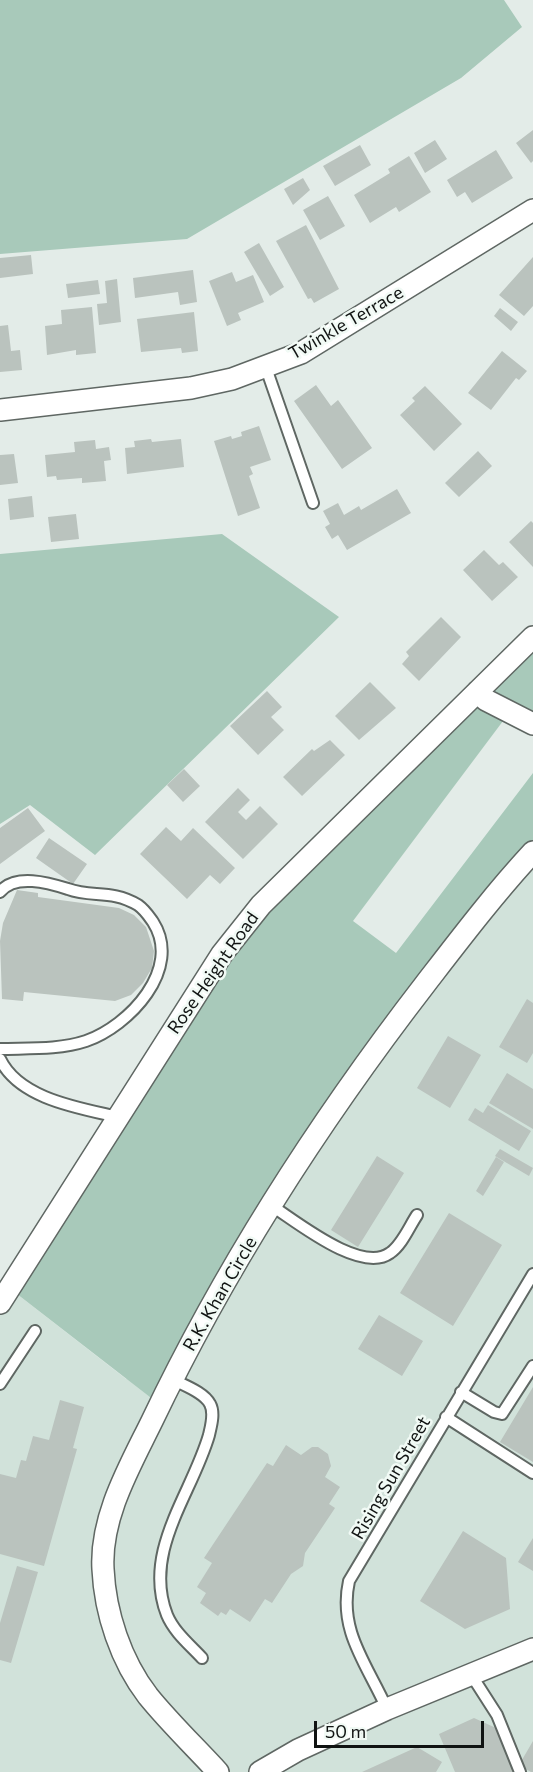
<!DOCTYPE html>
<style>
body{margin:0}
#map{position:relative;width:533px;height:1772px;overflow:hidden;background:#e3ece8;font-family:Commissioner,sans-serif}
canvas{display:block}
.scale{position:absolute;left:314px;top:1721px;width:170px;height:27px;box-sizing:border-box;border:3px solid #101312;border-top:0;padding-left:8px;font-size:18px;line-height:21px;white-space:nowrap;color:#101312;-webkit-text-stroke:4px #f1faf5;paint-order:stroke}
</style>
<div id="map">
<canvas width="533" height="1772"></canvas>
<div class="scale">50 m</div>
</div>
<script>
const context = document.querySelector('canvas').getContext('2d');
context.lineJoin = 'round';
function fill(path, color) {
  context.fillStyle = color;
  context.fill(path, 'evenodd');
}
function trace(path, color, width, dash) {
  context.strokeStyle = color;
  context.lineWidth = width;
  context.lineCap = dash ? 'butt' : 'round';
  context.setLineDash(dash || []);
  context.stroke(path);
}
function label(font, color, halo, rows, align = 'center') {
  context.font = font + ' Commissioner,sans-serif';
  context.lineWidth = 5;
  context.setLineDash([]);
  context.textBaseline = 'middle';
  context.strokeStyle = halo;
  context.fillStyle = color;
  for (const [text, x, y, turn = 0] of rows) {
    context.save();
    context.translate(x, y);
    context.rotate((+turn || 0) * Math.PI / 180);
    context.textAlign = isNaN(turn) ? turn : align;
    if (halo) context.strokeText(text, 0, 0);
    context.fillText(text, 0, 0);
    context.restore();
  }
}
const built = new Path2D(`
 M533 856V1772H0V1300L8 1287 126 1379Z`);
const green = new Path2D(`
 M0 0H504L522 27 461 78 187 239 0 254Z
 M222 534 339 617 95 855 30 805 0 824V554Z
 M533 637V724L509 713 353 921 396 953 533 773V856L398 1022 159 1404 8 1287 221 953Z`);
const building = new Path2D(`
 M533 130V161L531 163 516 143Z
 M435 140 447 159 425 173 414 153Z
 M360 145 371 165 335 186 323 166Z
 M496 150 513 178 472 203 465 192 457 197 447 180Z
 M409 156 431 192 399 212 396 207 370 223 354 195 390 173 388 169Z
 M303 178 310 190 293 205 284 189Z
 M328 196 345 226 320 240 303 210Z
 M306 225 339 289 314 303 311 298 308 299 276 241Z
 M259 243 284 287 270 296 244 252Z
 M31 255 33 274 0 278V258Z
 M533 257V306L524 316 499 295Z
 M193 270 197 302 180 305 178 292 135 298 133 278Z
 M232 272 236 282 253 275 264 302 238 313 241 320 227 326 209 281Z
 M117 279 121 322 99 325 97 304 107 303 105 281Z
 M98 280 100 294 68 298 66 284Z
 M92 307 96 353 76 355V350L47 355 45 326 62 324 61 310Z
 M500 308 518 322 511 331 494 316Z
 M194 312 198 351 182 353 181 348 141 352 137 319Z
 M8 325 11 351 20 350 22 370 0 372V326Z
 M502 351 527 371 519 380 516 378 491 410 468 393Z
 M316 385 331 406 338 400 372 448 342 469 294 401Z
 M425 386 462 424 434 451 400 415 415 401 412 398Z
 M259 426 271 460 250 467 253 474 249 476 260 508 238 516 214 441 231 436 232 439 242 436 241 432Z
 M151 439 152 442 181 439 184 467 127 474 125 448 135 447 134 441Z
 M95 440 96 449 109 447 111 460 104 461 106 481 82 483V478L57 480 56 476 47 477 45 455 75 452 74 442Z
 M478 451 492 466 459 497 445 483Z
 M14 454 18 483 0 485V455Z
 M397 489 411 513 347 550 338 535 332 539 325 527 330 524 323 511 338 503 344 515 359 506 361 510Z
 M32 496 34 517 10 520 8 499Z
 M76 514 79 539 51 542 48 517Z
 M531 521 533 523V567L509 542Z
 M484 550 499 565 503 562 518 577 492 601 463 570Z
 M441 617 461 637 419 681 402 664 409 656 406 652Z
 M370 682 396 708 359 740 335 716Z
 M267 691 282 707 271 717 284 730 258 755 230 726Z
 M330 740 345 755 302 796 283 777 312 749 314 751Z
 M184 769 200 786 183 802 167 785Z
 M238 788 250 800 238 812 246 820 260 806 278 824 243 859 205 822Z
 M28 808 45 831 0 864V828Z
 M166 827 181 841 193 828 235 868 220 884 210 875 187 899 140 854Z
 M49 838 87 864 73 884 36 858Z
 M17 890 38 893V897L119 908 134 915 146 927 154 951 152 968 143 983 131 995 115 1001 24 992 23 1001 2 999 0 941 3 923Z
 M527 999 533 1003V1053L527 1063 499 1047Z
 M448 1036 481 1055 450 1108 417 1088Z
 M507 1073 533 1089V1129L489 1103Z
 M488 1105 531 1131 519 1151 468 1120 475 1108 483 1113Z
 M500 1149 533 1168 529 1176 495 1156Z
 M377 1156 404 1173 358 1247 331 1230Z
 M496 1157 504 1162 483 1196 476 1191Z
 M449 1213 502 1245 453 1326 400 1293Z
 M379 1315 423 1341 402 1376 358 1349Z
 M533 1387V1462L500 1442Z
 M60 1400 84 1407 73 1448 77 1449 44 1566 0 1554V1474L16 1478 21 1460 26 1461 33 1436 49 1440Z
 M286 1445 301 1455 312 1447H318L328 1454 331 1466 325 1477 340 1487 329 1504 335 1508 305 1553 303 1566 291 1574 272 1603 265 1599 250 1622 230 1609 226 1615 221 1612 218 1616 200 1603 206 1593 197 1587 212 1563 204 1558 267 1463 273 1466Z
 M463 1531 506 1558 510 1609 465 1629 420 1601Z
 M533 1538V1571L518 1562Z
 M17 1566 38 1572 11 1663 0 1660V1623Z
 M474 1718 496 1728 516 1772H455L439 1734Z
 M533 1741V1772H531L519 1765Z
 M417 1747 442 1762 436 1772H362Z`);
const lane = new Path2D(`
 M266 368 313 503
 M0 892C15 873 49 883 68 889 92 898 111 889 138 905 145 910 148 915 153 922 183 969 129 1026 86 1041 59 1050 28 1048 0 1049
 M0 1059C19 1099 79 1108 118 1117
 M272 1206C297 1222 361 1274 390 1253 402 1245 409 1227 417 1215
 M172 1379C183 1385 204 1392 210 1404 215 1413 211 1426 209 1435 192 1494 142 1551 167 1615 174 1632 190 1645 202 1658
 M0 1384 35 1331
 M461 1392 494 1412 502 1414 533 1366
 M446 1417 533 1473
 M472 1676 497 1715 520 1772
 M387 1709C367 1664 338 1631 349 1581L533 1274`);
const street = new Path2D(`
 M0 410 191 388 232 379 301 353 533 210
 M478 691 486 700 533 724
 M0 1303 222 954 261 905 533 637
 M218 1772C195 1747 169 1722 148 1696 121 1661 105 1613 103 1569 100 1517 130 1466 152 1421 226 1266 321 1119 426 983 460 939 495 893 533 852
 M260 1772 298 1750 387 1709 533 1649`);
const streetNames = [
 ["Twinkle Terrace",346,323,-30],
 ["Rose Height Road",213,973,-55],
 ["R.K. Khan Circle",220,1294,-60],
 ["Rising Sun Street",391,1478,-60]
];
fill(built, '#d1e2da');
fill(green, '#a8c9ba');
fill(building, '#bac3be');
trace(lane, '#5f6763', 14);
trace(street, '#5f6763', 24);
trace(lane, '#fff', 10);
trace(street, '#fff', 21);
label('18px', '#101312', '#f1faf5', streetNames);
</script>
